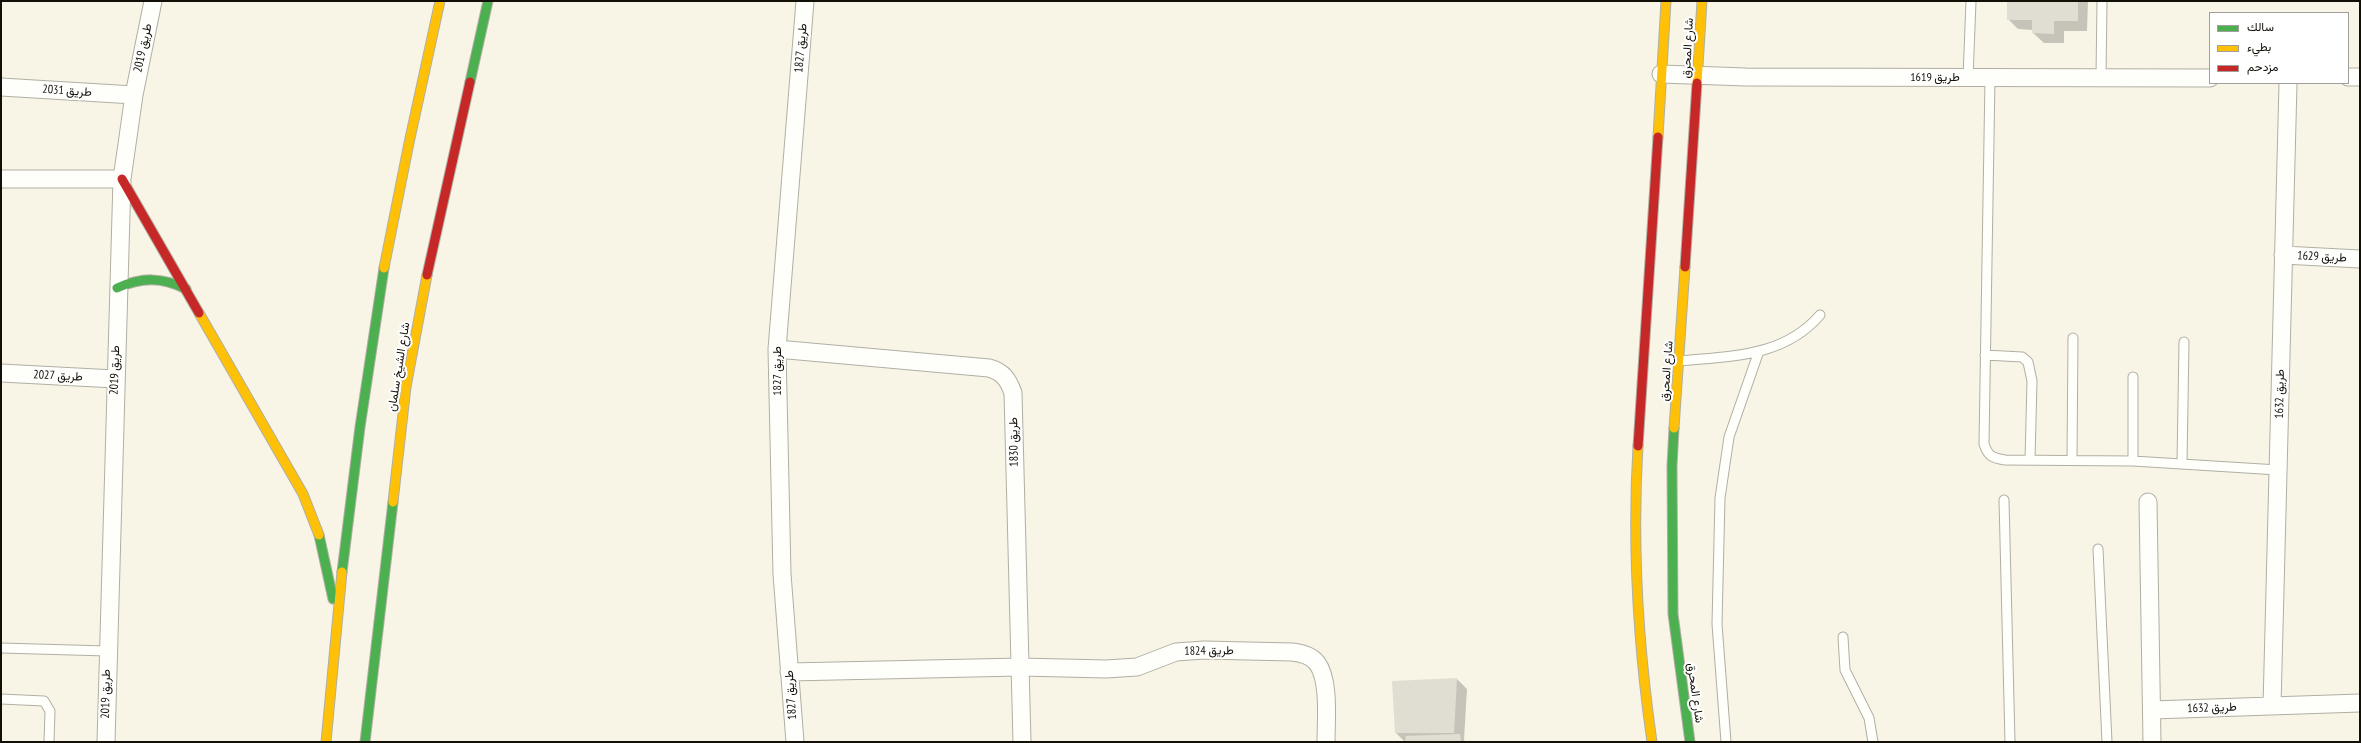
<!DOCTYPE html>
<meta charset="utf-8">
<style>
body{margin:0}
#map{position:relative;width:2361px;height:743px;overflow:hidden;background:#f8f5e7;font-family:"PT Sans Narrow",Vazirmatn,sans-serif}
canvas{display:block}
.frame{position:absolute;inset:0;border:2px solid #120f06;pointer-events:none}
.legend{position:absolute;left:2209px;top:12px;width:140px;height:72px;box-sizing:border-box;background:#fff;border:1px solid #a09f9b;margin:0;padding:5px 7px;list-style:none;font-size:12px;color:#120f06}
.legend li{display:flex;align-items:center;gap:8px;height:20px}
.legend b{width:20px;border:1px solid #a09f9b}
</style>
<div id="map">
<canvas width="2361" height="743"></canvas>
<div class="frame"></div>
<ul class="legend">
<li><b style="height:5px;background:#4caf50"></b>سالك</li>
<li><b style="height:5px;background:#ffc107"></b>بطيء</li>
<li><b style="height:5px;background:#c62828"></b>مزدحم</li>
</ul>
</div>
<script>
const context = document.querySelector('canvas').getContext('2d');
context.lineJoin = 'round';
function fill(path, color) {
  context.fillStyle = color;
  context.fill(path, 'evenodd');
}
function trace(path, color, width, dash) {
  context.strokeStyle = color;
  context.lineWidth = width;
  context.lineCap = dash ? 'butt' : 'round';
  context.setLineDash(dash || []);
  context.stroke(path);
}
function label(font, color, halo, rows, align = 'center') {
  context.font = font + ' "PT Sans Narrow",Vazirmatn,sans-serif';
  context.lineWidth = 4;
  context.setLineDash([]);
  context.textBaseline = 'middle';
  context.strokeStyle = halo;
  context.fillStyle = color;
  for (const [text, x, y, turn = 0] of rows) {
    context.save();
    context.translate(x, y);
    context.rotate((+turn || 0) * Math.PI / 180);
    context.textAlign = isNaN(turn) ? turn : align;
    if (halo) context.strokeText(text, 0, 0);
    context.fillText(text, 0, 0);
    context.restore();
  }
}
const shadow = new Path2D(`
 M2008 1H2088L2087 31H2064V43H2044L2033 33V30L2018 29 2008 19Z
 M1457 679 1467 689 1464 740 1466 742H1405L1396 733Z`);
const building = new Path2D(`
 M2007 1H2078V21H2054V34L2032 33V20H2007Z
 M1457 678 1454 733H1395L1392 681Z
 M1460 734 1461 742H1405L1406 736Z`);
const lane = new Path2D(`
 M1990 77 1984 444C1988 456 1992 458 2005 460L2133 461 2278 470
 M2101 77 2102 1
 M1968 78 1971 1
 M1985 355 2022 357 2028 362 2032 381 2030 460
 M1680 361C1731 356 1784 357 1820 315
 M2133 377V461
 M2072 460 2073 338
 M2182 463 2184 342
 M2004 500 2010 742
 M2098 549 2107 742
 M1843 637 1845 670 1869 718 1873 742
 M1 648 107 651
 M1 699 44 701 50 711 49 742
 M1726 742 1717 624 1720 498 1729 437 1759 351`);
const street = new Path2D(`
 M1661 74 1746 77 2210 78
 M2348 77H2360
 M1 87 134 95
 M1 179H122
 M2283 255 2360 259
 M777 349 989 368C1003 372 1008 379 1013 393L1022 742
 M1 373 115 379
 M2148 502 2152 742
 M789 672 1020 667 1106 669 1137 667 1176 652 1204 650 1292 652C1301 653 1311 655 1317 663 1330 680 1326 721 1326 742
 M2272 706 2288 83
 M2152 710 2360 703
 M106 742 122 179 134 95 153 1
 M795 742 782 574 777 349 805 1`);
const fast = new Path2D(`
 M470 82 488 1
 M117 288C142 277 162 277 186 289
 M1674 428 1672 466 1673 614 1690 742
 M319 535 333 599
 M342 572 360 427 384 268
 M365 742 393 502`);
const slow = new Path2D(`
 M1697 83 1702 1
 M1658 137 1666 1
 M384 268 409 143 440 1
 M199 313 303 494 319 535
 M1674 428 1685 267
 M1638 446C1632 545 1638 644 1652 742
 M393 502 406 387 427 275
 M326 742 342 572`);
const jam = new Path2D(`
 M122 179 199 313
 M1685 267 1697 83
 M427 275 470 82
 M1638 446 1658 137`);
const streetNames = [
 ["طريق 2019",143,48,-78],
 ["طريق 1827",801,48,-85],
 ["شارع المحرق",1688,48,-87],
 ["طريق 1619",1935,78],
 ["طريق 2031",67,91,4],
 ["طريق 1629",2322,257,3],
 ["شارع الشيخ سلمان",399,367,-81],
 ["طريق 2019",115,370,-88],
 ["طريق 1827",778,371,-90],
 ["شارع المحرق",1667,371,-86],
 ["طريق 2027",58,376,3],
 ["طريق 1632",2280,394,-89],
 ["طريق 1830",1014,442,-91],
 ["طريق 1824",1209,651,-1],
 ["شارع المحرق",1695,693,82],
 ["طريق 2019",106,694,-89],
 ["طريق 1827",791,695,-94],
 ["طريق 1632",2212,708,-2]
];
fill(shadow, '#0003');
fill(building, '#e0ded2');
trace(lane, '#b1afa3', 11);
trace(street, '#b1afa3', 19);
trace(fast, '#b1afa3', 11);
trace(slow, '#b1afa3', 11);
trace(jam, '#b1afa3', 11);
trace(lane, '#fefefb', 9);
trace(street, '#fefefb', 17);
trace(fast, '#4caf50', 9);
trace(slow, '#ffc107', 9);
trace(jam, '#c62828', 9);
label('12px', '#120f06', '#fff', streetNames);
</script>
